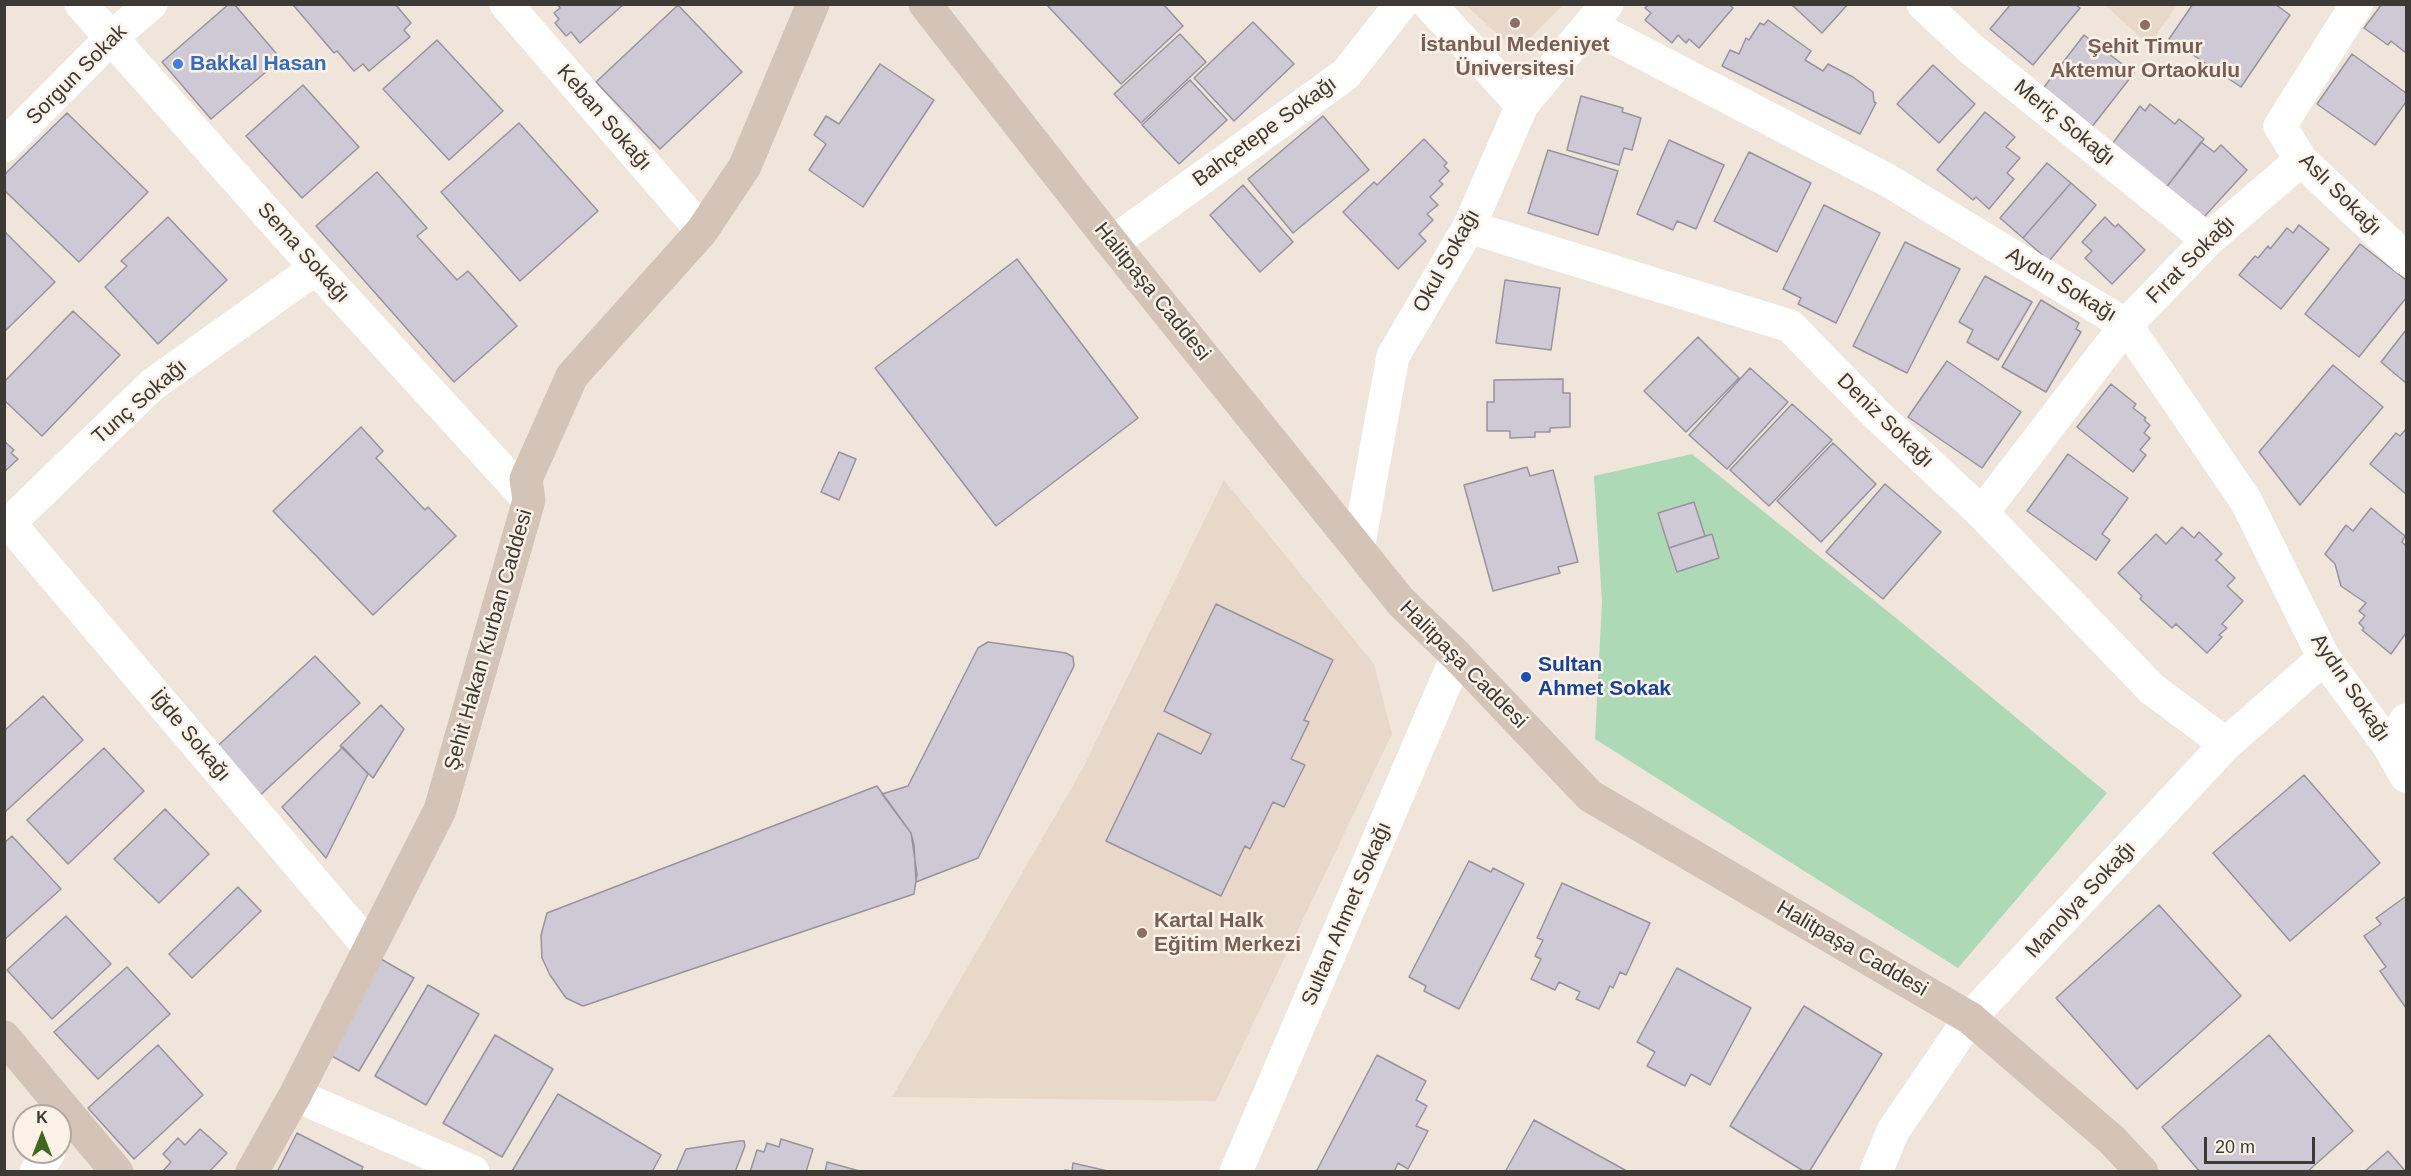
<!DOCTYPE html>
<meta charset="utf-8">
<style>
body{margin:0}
#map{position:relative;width:2411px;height:1176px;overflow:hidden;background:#efe5db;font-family:Arial,sans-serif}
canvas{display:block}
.frame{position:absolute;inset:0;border:6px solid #3d3935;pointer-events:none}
.north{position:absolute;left:12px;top:1104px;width:60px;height:60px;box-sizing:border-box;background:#fcf2e8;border:2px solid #b0a8a0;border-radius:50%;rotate:0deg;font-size:16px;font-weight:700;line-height:24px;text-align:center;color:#3d3935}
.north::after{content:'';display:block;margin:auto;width:21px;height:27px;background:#406722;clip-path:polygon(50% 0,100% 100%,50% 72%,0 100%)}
.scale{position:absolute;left:2204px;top:1137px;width:111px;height:27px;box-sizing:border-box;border:3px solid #3d3935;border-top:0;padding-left:8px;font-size:18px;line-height:21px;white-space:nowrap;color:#3d3935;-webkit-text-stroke:4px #fcf2e8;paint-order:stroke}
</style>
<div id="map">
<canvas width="2411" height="1176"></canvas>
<div class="frame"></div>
<div class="north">K</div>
<div class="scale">20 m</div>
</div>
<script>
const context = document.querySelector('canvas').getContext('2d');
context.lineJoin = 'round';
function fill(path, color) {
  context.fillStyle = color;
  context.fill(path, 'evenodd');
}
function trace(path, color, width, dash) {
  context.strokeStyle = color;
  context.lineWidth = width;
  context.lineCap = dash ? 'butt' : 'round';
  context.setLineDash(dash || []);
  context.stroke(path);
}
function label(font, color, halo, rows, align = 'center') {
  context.font = font + ' Arial,sans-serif';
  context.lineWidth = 5;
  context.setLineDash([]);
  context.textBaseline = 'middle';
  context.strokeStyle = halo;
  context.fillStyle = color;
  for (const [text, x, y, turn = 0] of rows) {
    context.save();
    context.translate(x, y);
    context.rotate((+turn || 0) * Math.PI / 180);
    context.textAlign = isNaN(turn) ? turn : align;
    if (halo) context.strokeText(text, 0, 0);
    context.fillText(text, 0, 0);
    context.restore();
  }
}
const built = new Path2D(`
 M1466 5H1563L1527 41 1516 46 1507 43Z
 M2105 5H2177L2149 45Z
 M1224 480 1374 664 1392 734 1216 1101 892 1097 1083 768Z`);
const green = new Path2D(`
 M1692 454 1896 618 2107 793 1958 968 1595 739 1602 602 1594 476Z`);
const building = new Path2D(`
 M229 4H234L281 59 211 119 162 62Z
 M296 4H395L411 23 404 30 410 37 369 71 363 64 354 71 337 51 334 53 294 6Z
 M557 4H624L580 43 571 32 566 36 555 23 559 19 554 13 560 8Z
 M1046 4H1163L1183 26 1121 84Z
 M1649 4H1729L1733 8 1699 48 1689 39 1686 43 1678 35 1672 43 1645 20 1651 13 1645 8Z
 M1791 4H1848L1822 33Z
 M2011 4H2075L2080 8 2033 65 1990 29Z
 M2193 4H2275L2290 15 2241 87 2169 39Z
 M2382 4H2406V53L2391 41 2388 45 2364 28Z
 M678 5 742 72 660 149 596 82Z
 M1768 20 1811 51 1805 60 1823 71 1828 64 1853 77 1873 92 1874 102 1876 103 1860 134 1722 66 1730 50 1739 54 1746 38 1749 40 1760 23 1764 25Z
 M1253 22 1294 64 1234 121 1194 78Z
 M1180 34 1206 62 1141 123 1114 94Z
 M2084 35 2134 73 2091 128 2041 91Z
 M437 40 503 111 449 160 383 89Z
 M2352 54 2406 93V102L2375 145 2317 104Z
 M880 64 934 100 863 207 809 170 826 144 814 135 826 116 839 124Z
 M1933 65 1975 104 1939 143 1897 104Z
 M1190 80 1227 120 1179 164 1142 125Z
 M303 85 359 147 302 198 246 136Z
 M1581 96 1623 108 1622 112 1641 118 1632 150 1624 148 1619 165 1567 150Z
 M2150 104 2175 124 2179 119 2204 139 2165 189 2110 147 2140 106 2145 111Z
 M1985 112 2015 137 2006 147 2020 158 2007 173 2014 179 1989 209 1976 197 1973 200 1937 170Z
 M67 113 148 192 79 262 4 190V175Z
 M1323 116 1369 170 1293 233 1248 179Z
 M519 123 598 211 520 281 441 192Z
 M1424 139 1447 163 1444 166 1449 171 1439 181 1443 184 1430 197 1438 205 1427 214 1433 220 1419 234 1426 241 1398 269 1343 212 1374 182 1377 185Z
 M1669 140 1724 165 1696 229 1677 221 1673 230 1637 214Z
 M2201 142 2214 152 2221 145 2247 170 2203 218 2165 189Z
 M1548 150 1618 171 1598 235 1528 213Z
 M1749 152 1811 183 1777 252 1714 221Z
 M2047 163 2071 183 2023 238 2000 218Z
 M377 172 427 228 417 236 457 280 468 271 517 326 454 382 316 226Z
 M2071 183 2096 205 2049 261 2023 238Z
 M1243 185 1293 242 1260 272 1210 215Z
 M1824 205 1880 233 1836 323 1798 304 1801 298 1783 289Z
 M168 217 227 280 158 344 105 287 127 266 121 261Z
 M2105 217 2115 227 2118 224 2145 250 2112 284 2085 258 2092 251 2082 242Z
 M2299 225 2329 249 2281 309 2239 275 2255 256 2258 258 2268 246 2270 249 2287 228 2293 233Z
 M4 231 55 282 4 332Z
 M1905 242 1960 269 1907 373 1853 346Z
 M2360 244 2406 280V298L2359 357 2305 314Z
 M1017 259 1138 418 996 526 875 368Z
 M1985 276 2032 302 1998 360 1967 342 1973 330 1959 322Z
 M1505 280 1560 288 1551 350 1496 343Z
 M2041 300 2079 323 2076 329 2081 332 2046 392 2002 367Z
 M73 311 120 355 42 436 4 400V382Z
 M2406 330V383L2381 362Z
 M1698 337 1739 378 1686 432 1644 391Z
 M1947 361 2021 412 1982 468 1908 417Z
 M2333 365 2383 407 2300 505 2259 452Z
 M1750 368 1788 402 1727 469 1689 435Z
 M1563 379V393H1570V427L1550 428V432H1535V437L1510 438V431H1487V402H1494V380Z
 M2111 384 2136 404 2133 408 2146 418 2144 420 2150 425 2144 433 2150 438 2140 450 2146 455 2133 472 2077 427Z
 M1792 404 1832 440 1769 506 1730 470Z
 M361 427 383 451 376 458 425 510 428 507 456 536 373 615 273 511Z
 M2406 429V494L2370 464 2396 433 2400 436Z
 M4 441 14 450 11 453 18 459 4 472Z
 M1833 443 1876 484 1821 542 1777 501Z
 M839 452 856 459 839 500 821 492Z
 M2068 454 2128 498 2102 534 2110 540 2096 560 2027 511Z
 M1527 467 1530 476 1553 470 1578 562 1558 567 1560 573 1493 591 1464 485Z
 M1885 484 1941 532 1883 599 1826 552Z
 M1694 502 1705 536 1669 548 1658 513Z
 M2371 508 2405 536 2402 542 2406 546V633L2391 654 2362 630 2364 628 2359 623 2365 616 2359 611 2366 603 2341 586 2335 564 2325 554 2346 525 2353 531Z
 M2182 527 2194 538 2199 532 2222 554 2216 560 2235 578 2227 586 2243 601 2222 624 2227 628 2219 635 2222 637 2207 653 2176 624 2172 628 2140 599 2142 596 2118 573 2156 534 2166 544Z
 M1712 534 1719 558 1677 572 1669 548Z
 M1216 604 1333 660 1304 720 1309 722 1291 759 1305 765 1284 807 1273 802 1250 849 1245 846 1221 896 1106 841 1158 733 1201 754 1211 734 1164 711Z
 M988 642 1066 653 1073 657 1074 666 978 858 916 882 914 845 911 833 882 794 908 786 978 648Z
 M315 656 360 703 256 799 211 752Z
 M43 696 83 740 5 812 4 731Z
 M381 705 404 729 373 778 340 746Z
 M343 747 368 774 326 858 282 807Z
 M104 748 144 791 68 864 27 820Z
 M2304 775 2380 863 2290 941 2213 853Z
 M877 786 911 833 917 874 914 894 583 1006 566 998 550 975 542 958 541 935 547 913Z
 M165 809 209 854 159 903 114 859Z
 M12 836 61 889 4 940V843Z
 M1469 861 1491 872 1493 868 1524 884 1459 1009 1424 991 1426 986 1409 977Z
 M1562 883 1650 923 1626 975 1620 972 1613 988 1610 986 1599 1009 1576 999 1580 992 1559 982 1555 990 1531 979 1541 959 1535 956 1543 940 1537 938Z
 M238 887 261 911 192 978 169 954Z
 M2405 897 2406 899V1008L2380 971 2386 967 2364 936 2381 924 2376 918Z
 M2159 905 2241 996 2137 1089 2056 998Z
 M66 916 111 964 52 1019 7 970Z
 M374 955 414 978 359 1071 330 1055Z
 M127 967 170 1014 98 1079 54 1032Z
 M1677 968 1751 1008 1710 1085 1691 1074 1685 1086 1647 1066 1655 1052 1637 1042Z
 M428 985 479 1014 426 1105 375 1076Z
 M1804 1006 1882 1054 1809 1172H1805L1730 1126Z
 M495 1035 553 1069 502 1157 443 1123Z
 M2269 1035 2353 1131 2307 1172H2200L2162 1127Z
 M158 1045 203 1095 134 1159 88 1108Z
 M1377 1055 1426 1081 1416 1100 1427 1106 1416 1126 1428 1131 1408 1169 1398 1163 1394 1172H1316Z
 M558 1094 661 1155 652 1172 512 1171Z
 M1534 1120 1625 1170 1624 1172H1505Z
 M200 1129 227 1153 209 1172H162L171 1162 163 1154 178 1138 185 1145Z
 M297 1133 363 1167 361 1172H277Z
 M781 1139 813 1149 806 1172H750L757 1150 764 1152 767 1143 779 1147Z
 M739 1141H744L745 1146 735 1172H676L686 1149Z
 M2388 1151 2406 1172H2364Z
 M827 1162 863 1172H825Z
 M1073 1163 1112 1172H1065V1170L1072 1171Z`);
const street = new Path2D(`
 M81 4 316 268 529 500
 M506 4 702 231
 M1429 4 1522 105
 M1923 4 1970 48 2208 240
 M2357 4 2280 126 2301 160 2406 259
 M1591 26 1889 181 2126 325 2246 501 2324 658 2389 746 2406 776
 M4 146 111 38 151 4
 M1469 227 1790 326 1878 416 1982 513 2152 689 2226 744
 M1112 243 1346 74 1401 4
 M1982 513 2126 325 2208 240 2301 160
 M9 523 370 948
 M4 528 152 385 316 268
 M1358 549 1393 356 1469 227 1522 105 1607 4
 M2389 746 2406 720
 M295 1095 473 1172
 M36 1172 49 1152
 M1236 1172 1457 656
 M1876 1172 1893 1131 1970 1018 2226 744 2324 658`);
const secondary = new Path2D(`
 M925 4 1112 243 1401 602 1457 656 1590 796 1970 1018 2112 1140 2142 1172
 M4 1037 117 1172
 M252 1172 295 1095 440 810 529 500 526 479 572 376 702 231 745 166 813 4`);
const markers = [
 [1515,23,6,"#8d6e63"],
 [2145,25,6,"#8d6e63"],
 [178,64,6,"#3f7fe0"],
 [1526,677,6,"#1a4fb4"],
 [1142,933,6,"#8d6e63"]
];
const educationNames = [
 ["İstanbul Medeniyet",1515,45],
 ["Üniversitesi",1515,69],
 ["Şehit Timur",2145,47],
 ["Aktemur Ortaokulu",2145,71],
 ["Kartal Halk",1154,921,"left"],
 ["Eğitim Merkezi",1154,945,"left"]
];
const shopNames = [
 ["Bakkal Hasan",190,64]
];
const streetNames = [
 ["Sorgun Sokak",77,75,-45],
 ["Keban Sokağı",604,118,49],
 ["Meriç Sokağı",2064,123,39],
 ["Bahçetepe Sokağı",1265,132,-36],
 ["Aslı Sokağı",2340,195,45],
 ["Sema Sokağı",303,253,48],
 ["Fırat Sokağı",2191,260,-45],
 ["Okul Sokağı",1447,261,-61],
 ["Aydın Sokağı",2061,285,31],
 ["Halitpaşa Caddesi",1152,292,51],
 ["Tunç Sokağı",140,402,-41],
 ["Deniz Sokağı",1885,421,44],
 ["Şehit Hakan Kurban Caddesi",489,640,-74],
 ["Halitpaşa Caddesi",1463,665,45],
 ["Aydın Sokağı",2350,688,56],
 ["İğde Sokağı",190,736,50],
 ["Manolya Sokağı",2081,900,-47],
 ["Sultan Ahmet Sokağı",1347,914,-67],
 ["Halitpaşa Caddesi",1852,949,30]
];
const transitNames = [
 ["Sultan",1538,665],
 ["Ahmet Sokak",1538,689]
];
fill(built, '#e8d8c9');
fill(green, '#add9b7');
fill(building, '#cec9d5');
trace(building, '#98939e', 1.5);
trace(street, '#fff', 33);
trace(secondary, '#d4c3b7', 33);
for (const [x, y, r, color] of markers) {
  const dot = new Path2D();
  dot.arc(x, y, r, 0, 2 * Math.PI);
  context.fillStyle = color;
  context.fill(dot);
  trace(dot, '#fcf2e8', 2);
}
label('bold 21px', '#785e54', '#fcf2e8', educationNames);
label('bold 21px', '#366cbe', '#fcf2e8', shopNames, 'left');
label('21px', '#3d3935', '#fcf2e8', streetNames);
label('bold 21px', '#164399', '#fcf2e8', transitNames, 'left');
</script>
